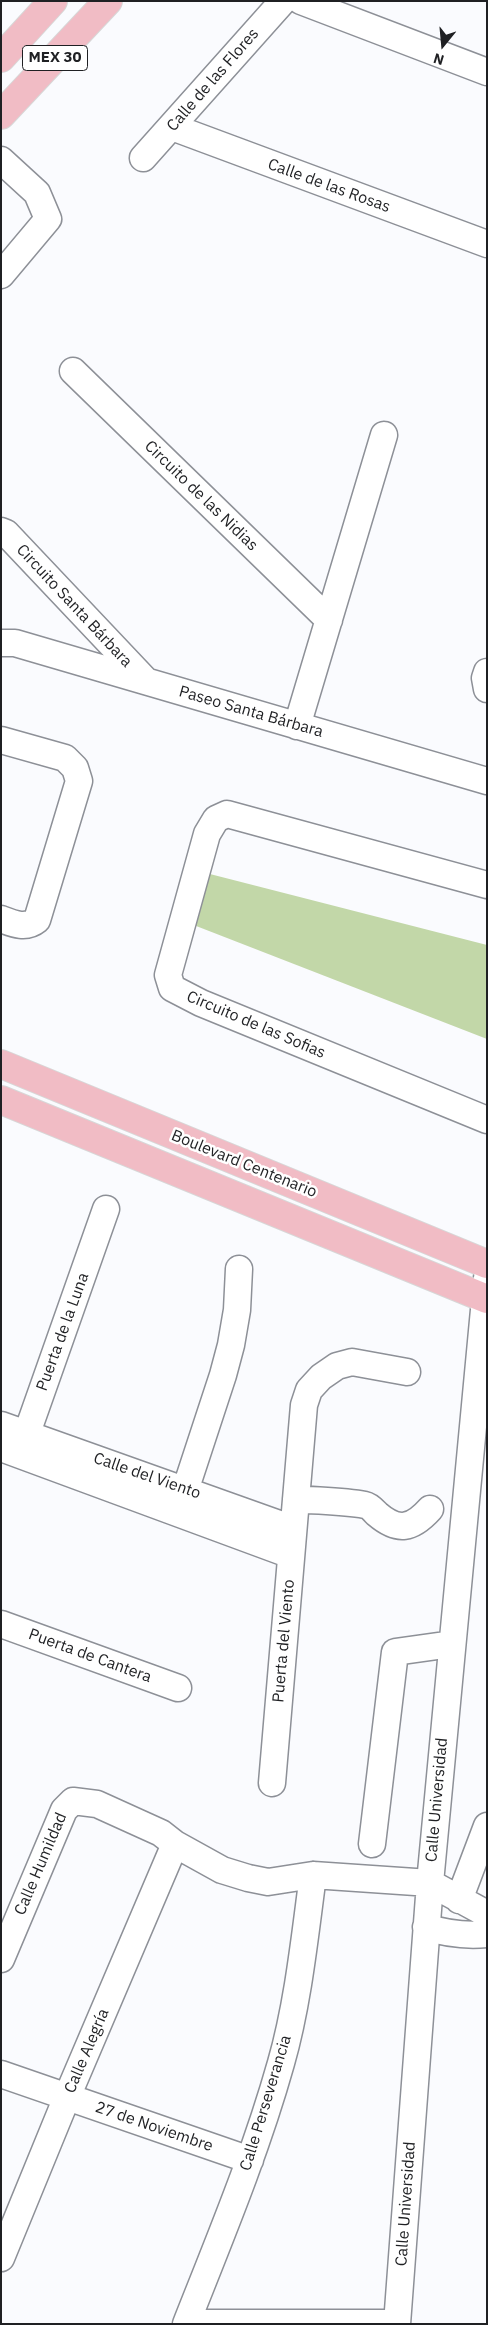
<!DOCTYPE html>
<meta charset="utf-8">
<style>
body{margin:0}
#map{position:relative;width:488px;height:2325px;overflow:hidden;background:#fafbfe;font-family:"IBM Plex Sans",sans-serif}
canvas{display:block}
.frame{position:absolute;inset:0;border:2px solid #1f2023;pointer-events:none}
.north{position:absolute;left:418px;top:20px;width:50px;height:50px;-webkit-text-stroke:4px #fff;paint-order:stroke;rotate:197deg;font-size:14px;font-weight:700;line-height:20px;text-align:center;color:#1f2023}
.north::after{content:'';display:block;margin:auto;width:18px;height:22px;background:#1f2023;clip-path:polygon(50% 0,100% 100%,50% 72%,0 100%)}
</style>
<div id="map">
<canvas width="488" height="2325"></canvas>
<div class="frame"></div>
<div class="north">N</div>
</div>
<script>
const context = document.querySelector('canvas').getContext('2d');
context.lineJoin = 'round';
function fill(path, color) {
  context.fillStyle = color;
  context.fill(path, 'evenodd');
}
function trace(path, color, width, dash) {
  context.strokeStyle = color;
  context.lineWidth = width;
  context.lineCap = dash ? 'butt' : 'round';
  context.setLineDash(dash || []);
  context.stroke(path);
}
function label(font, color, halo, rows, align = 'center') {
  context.font = font + ' "IBM Plex Sans",sans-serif';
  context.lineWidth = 5;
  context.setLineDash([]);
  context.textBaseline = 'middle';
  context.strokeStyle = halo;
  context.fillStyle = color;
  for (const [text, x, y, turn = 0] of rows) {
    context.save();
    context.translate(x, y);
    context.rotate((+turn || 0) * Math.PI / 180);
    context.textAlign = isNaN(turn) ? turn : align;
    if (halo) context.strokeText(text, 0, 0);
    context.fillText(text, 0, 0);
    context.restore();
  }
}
const green = new Path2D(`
 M206 873 487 945V1039L191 924Z`);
const minor = new Path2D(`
 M301 1 487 72
 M172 127 487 244
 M143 158 283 1
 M1 160 37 193 48 219 1 275
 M73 371 329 620
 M1 531 6 533 146 681
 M1 643H15L487 781
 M487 672 485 678 487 689
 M297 726 384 435
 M1 740 65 758 75 768 79 781 37 920C26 929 14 924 1 919
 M487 885 227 814 216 819 207 834 168 975 172 988 201 1003 487 1120
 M1 1425 293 1529
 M1 1448 291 1555
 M21 1450 106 1209
 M296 1499C318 1501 343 1501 365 1505 370 1506 374 1511 377 1514 398 1532 412 1529 430 1509
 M180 1506 223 1375 231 1345 237 1310 239 1269
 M1 1624 178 1688
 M272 1783 304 1405 309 1390 321 1377 337 1366 352 1362 407 1372
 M372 1844 395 1652 452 1644
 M459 1900 487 1826
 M426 1927C447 1934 465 1936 487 1934
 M1 1959 64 1810 73 1801 97 1804 161 1833 175 1844 222 1870 248 1878 268 1882 313 1875 430 1883 487 1914
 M1 2074 250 2160
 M1 2258 67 2097 175 1844
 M187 2323H397
 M186 2324C220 2238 256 2152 281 2063 298 2004 305 1935 313 1875
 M397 2324 430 1883 487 1278`);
const major = new Path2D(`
 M1 58 53 1
 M1 115 108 1
 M1 1064 487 1264
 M1 1100 487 1299`);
const shields = [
 [55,58,65]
];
const shieldNames = [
 ["MEX 30",55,58]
];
const streetNames = [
 ["Calle de las Flores",213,80,-49],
 ["Calle de las Rosas",329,186,20],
 ["Circuito de las Nidias",201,496,44],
 ["Circuito Santa Bárbara",74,606,47],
 ["Paseo Santa Bárbara",251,712,16],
 ["Circuito de las Sofias",256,1025,23],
 ["Boulevard Centenario",244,1164,22],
 ["Puerta de la Luna",63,1332,-70],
 ["Calle del Viento",147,1476,19],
 ["Puerta del Viento",284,1641,-85],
 ["Puerta de Cantera",90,1656,20],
 ["Calle Universidad",437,1800,-85],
 ["Calle Humildad",41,1864,-67],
 ["Calle Alegría",87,2051,-67],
 ["Calle Perseverancia",266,2103,-73],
 ["27 de Noviembre",154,2127,19],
 ["Calle Universidad",406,2204,-86]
];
fill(green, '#c2d7a8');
trace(minor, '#8d9097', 29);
trace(major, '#d7d7d7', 30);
trace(minor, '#fff', 26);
trace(major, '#f1bcc5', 28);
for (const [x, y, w] of shields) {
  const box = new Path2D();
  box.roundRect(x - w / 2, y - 12.5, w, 25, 4);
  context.fillStyle = '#fff';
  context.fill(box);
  trace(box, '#1f2023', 1);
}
label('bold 15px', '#1f2023', null, shieldNames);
label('16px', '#1f2023', '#fff', streetNames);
</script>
